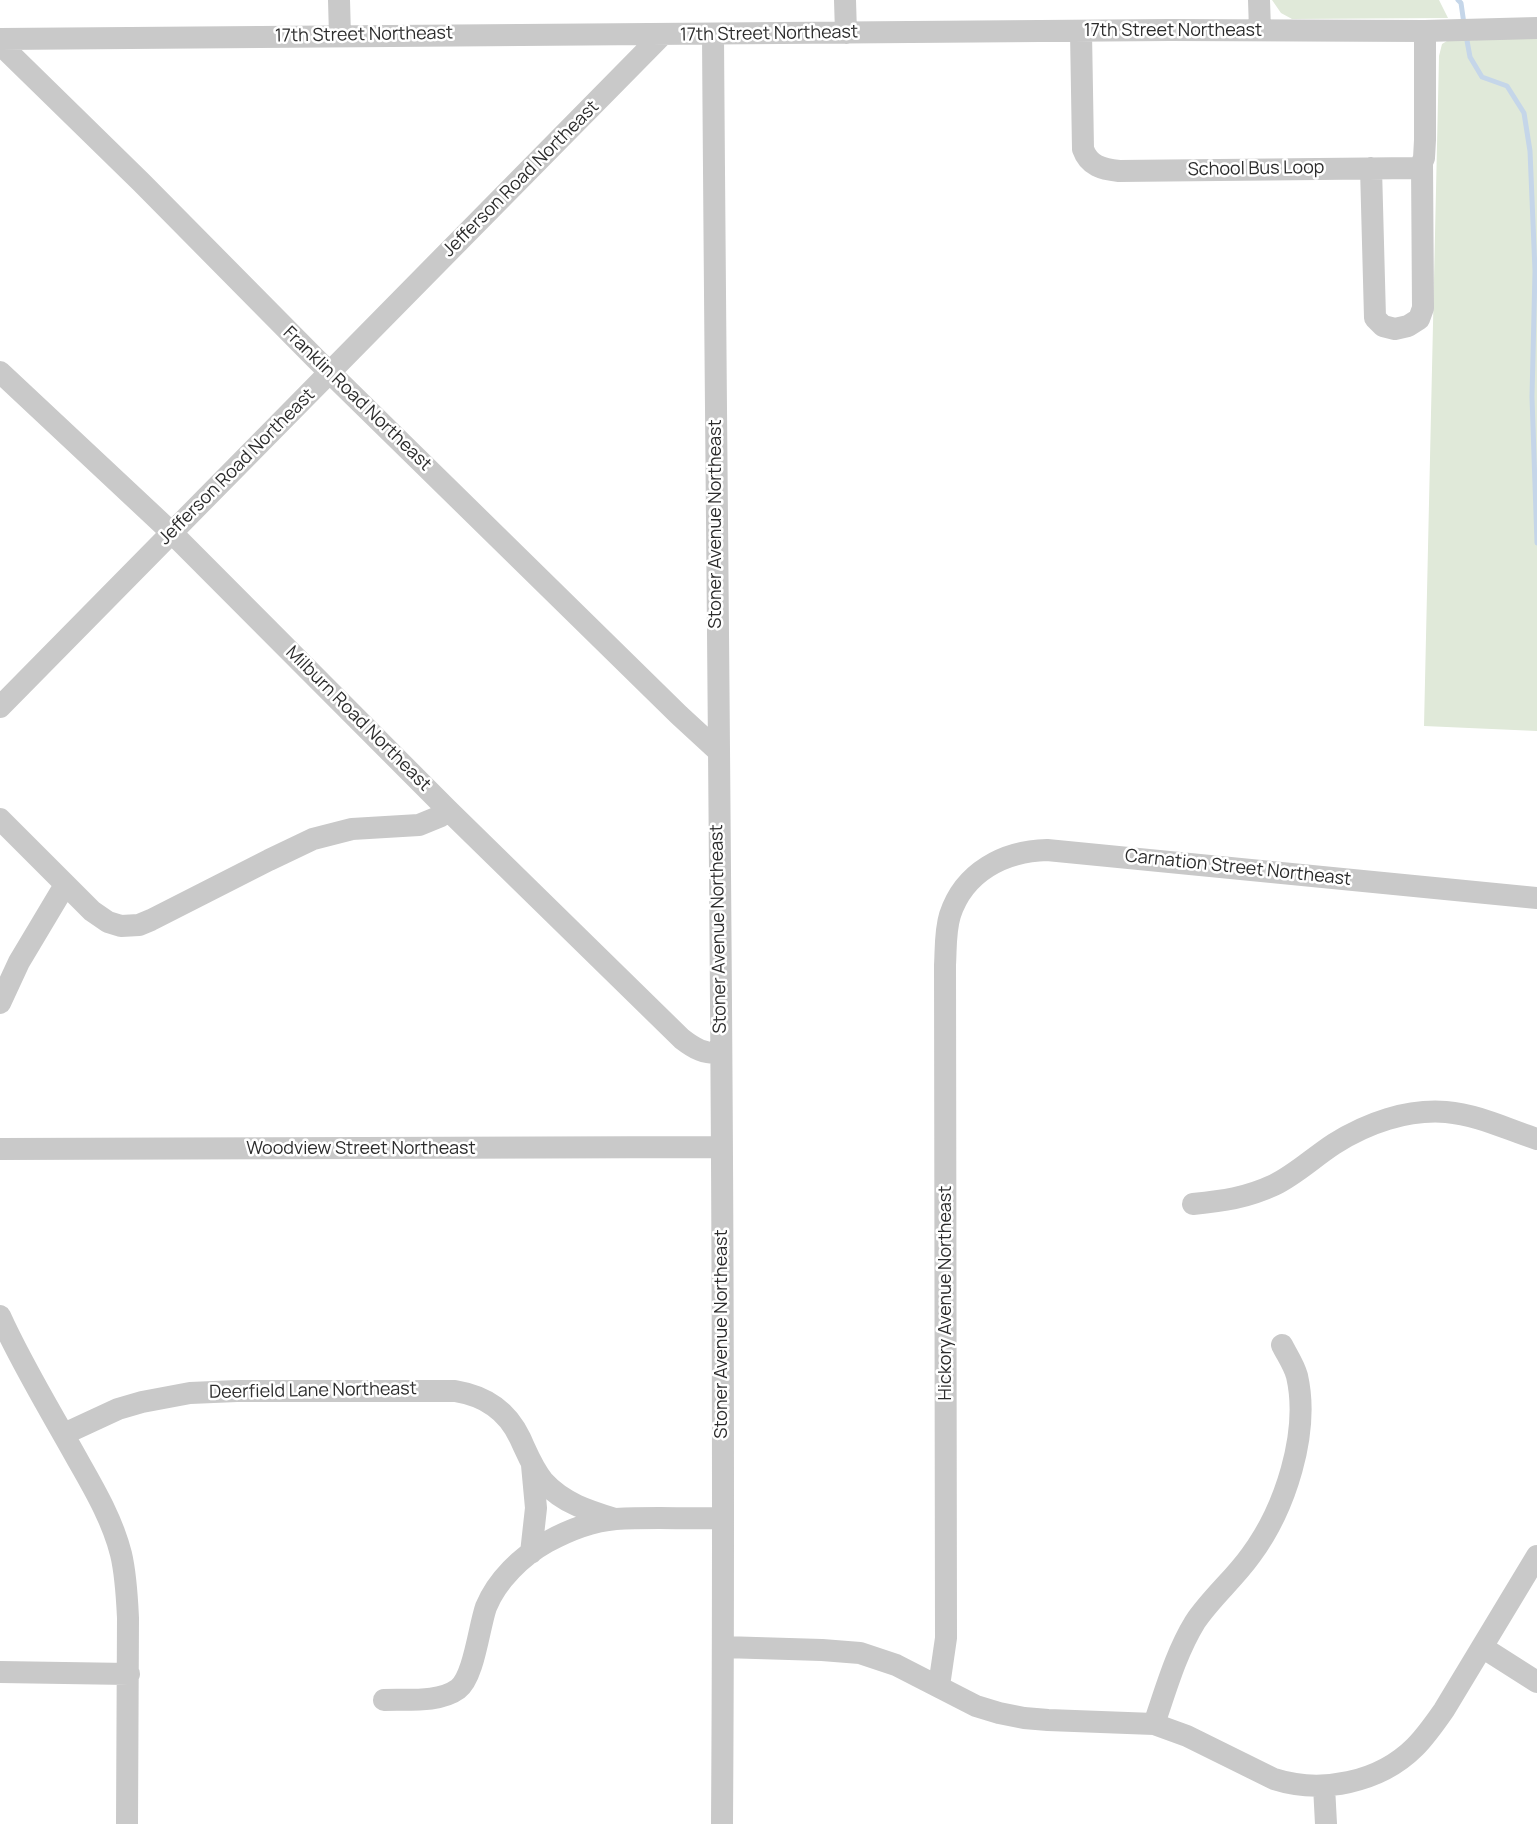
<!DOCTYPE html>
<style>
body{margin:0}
canvas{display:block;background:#fff}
</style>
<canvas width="1537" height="1824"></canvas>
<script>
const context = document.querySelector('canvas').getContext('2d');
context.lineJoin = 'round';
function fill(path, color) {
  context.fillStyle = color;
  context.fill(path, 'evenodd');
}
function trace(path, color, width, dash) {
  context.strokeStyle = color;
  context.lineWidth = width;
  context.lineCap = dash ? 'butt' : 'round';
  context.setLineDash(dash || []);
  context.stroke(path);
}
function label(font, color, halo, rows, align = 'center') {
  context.font = font + ' Manrope,sans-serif';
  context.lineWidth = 5;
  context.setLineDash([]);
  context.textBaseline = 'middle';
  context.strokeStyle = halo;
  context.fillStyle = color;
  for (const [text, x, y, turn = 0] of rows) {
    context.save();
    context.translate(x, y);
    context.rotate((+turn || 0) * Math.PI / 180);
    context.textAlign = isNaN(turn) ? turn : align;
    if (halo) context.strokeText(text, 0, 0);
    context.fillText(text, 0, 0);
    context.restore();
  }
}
const green = new Path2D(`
 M1272 0H1439L1448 18 1292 19 1281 13Z
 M1537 38V731L1424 726 1439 56 1442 44 1447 41Z`);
const stream = new Path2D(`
 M1458 0 1461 3 1464 24
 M1466 35 1470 57 1482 77 1507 86 1524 113 1530 151 1535 271 1532 397 1537 543`);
const minor = new Path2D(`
 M339 0 340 36
 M845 0 846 33
 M1259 0 1260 30
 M1081 32 1083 149C1089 166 1102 169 1119 171L1417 168 1421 165 1424 158 1425 140V31
 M713 35C717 631 726 1228 722 1824
 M0 39 1170 30 1425 31 1537 28
 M0 44 141 182 316 359 679 715 717 750
 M1371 168 1375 318 1383 326 1395 329 1408 326 1419 319 1423 308 1422 163
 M0 372 172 533 448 810 682 1039C695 1049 704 1054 721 1053
 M0 707 662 35
 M0 819 92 911 108 922 121 926 139 925 151 920 269 860 313 839 352 829 419 825 441 816 448 810
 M0 1003 19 962 65 885
 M0 1149 721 1147
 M1193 1204C1223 1201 1246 1198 1274 1185 1295 1175 1314 1157 1334 1144 1367 1123 1407 1109 1446 1112 1479 1115 1506 1129 1537 1139
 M0 1316C23 1367 53 1415 80 1464 96 1492 113 1522 121 1554 126 1575 127 1597 128 1618L127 1824
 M64 1434 118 1409 142 1402 190 1393 237 1391H455C485 1396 507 1410 520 1438 527 1453 533 1469 544 1482 563 1503 589 1511 615 1519
 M531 1553 536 1508 532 1465
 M723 1647 822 1650 860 1653 896 1665 976 1706 999 1713 1024 1718 1048 1720 1154 1724 1187 1736 1274 1779C1321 1794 1379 1783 1415 1747 1426 1736 1435 1723 1444 1710L1537 1556
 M1482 1647 1537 1682
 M0 1672 129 1674
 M939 1686 946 1638 945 965C946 949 945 931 950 915 964 872 1004 851 1047 850L1537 898
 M384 1700C407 1699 439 1703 458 1689 474 1677 479 1627 486 1607 497 1580 522 1556 547 1542 567 1531 593 1521 616 1519 651 1517 687 1519 722 1518
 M1154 1724C1166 1689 1176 1653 1195 1622 1211 1598 1234 1579 1251 1555 1285 1509 1310 1433 1297 1376 1294 1365 1287 1355 1282 1345
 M1324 1786 1326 1824`);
const streetNames = [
 ["17th Street Northeast",1173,31],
 ["17th Street Northeast",769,34,-1],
 ["17th Street Northeast",364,35,-1],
 ["School Bus Loop",1256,169,-1],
 ["Jefferson Road Northeast",521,179,-45],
 ["Franklin Road Northeast",357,399,44],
 ["Jefferson Road Northeast",237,467,-45],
 ["Stoner Avenue Northeast",716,524,-90],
 ["Milburn Road Northeast",358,719,45],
 ["Carnation Street Northeast",1238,868,6],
 ["Stoner Avenue Northeast",719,929,-91],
 ["Woodview Street Northeast",361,1149],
 ["Hickory Avenue Northeast",946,1293,-90],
 ["Stoner Avenue Northeast",722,1334,-90],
 ["Deerfield Lane Northeast",313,1391,-1]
];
fill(green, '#e0e9d9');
trace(stream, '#c5d6e9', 5);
trace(minor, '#c9c9c9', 22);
label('18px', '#2c2c2c', '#fff', streetNames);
</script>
